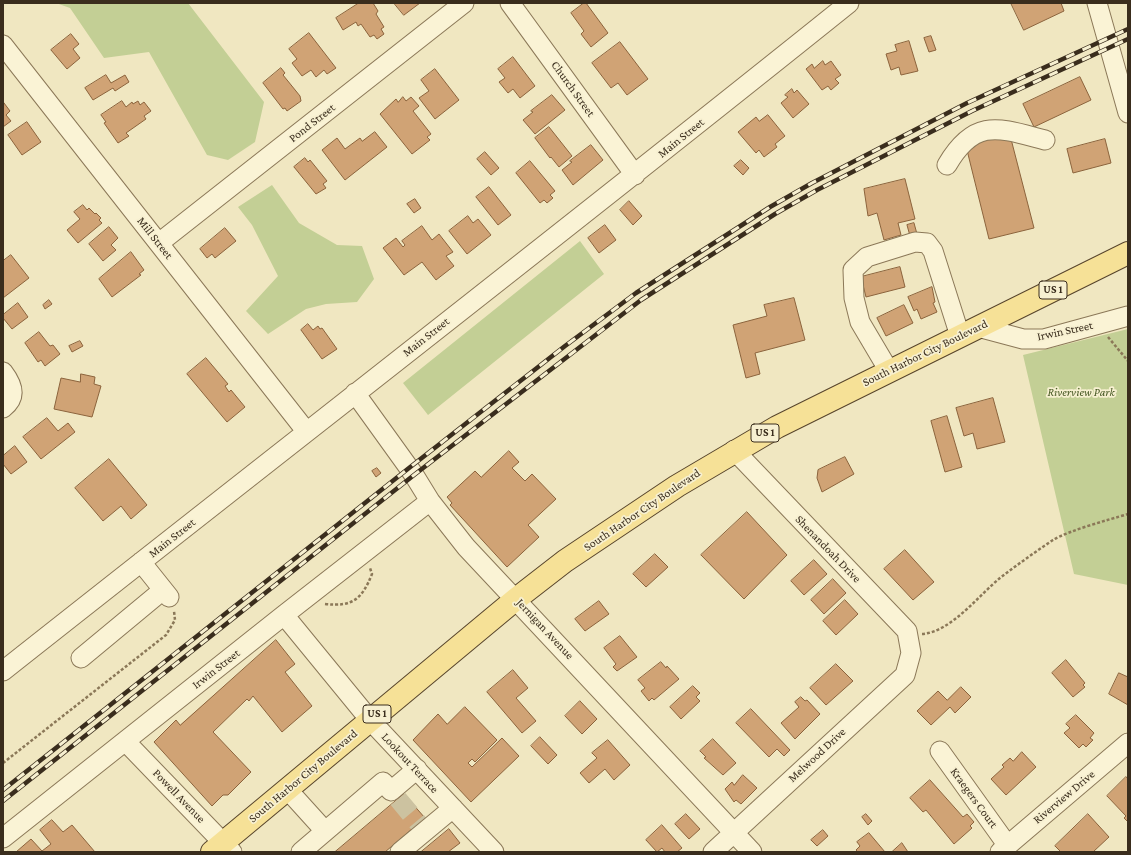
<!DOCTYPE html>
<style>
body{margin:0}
#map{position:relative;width:1131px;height:855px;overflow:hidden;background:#f0e7c1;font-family:"Crimson Pro",serif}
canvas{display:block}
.frame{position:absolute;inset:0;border:4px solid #3a2d1d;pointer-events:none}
</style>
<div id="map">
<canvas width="1131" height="855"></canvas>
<div class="frame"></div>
</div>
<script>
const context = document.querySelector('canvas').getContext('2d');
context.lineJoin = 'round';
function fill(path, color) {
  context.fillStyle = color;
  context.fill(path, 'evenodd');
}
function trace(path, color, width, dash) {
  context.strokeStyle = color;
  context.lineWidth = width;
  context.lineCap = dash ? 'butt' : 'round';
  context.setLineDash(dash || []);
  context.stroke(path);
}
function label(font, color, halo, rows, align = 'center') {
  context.font = font + ' "Crimson Pro",serif';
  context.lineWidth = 3.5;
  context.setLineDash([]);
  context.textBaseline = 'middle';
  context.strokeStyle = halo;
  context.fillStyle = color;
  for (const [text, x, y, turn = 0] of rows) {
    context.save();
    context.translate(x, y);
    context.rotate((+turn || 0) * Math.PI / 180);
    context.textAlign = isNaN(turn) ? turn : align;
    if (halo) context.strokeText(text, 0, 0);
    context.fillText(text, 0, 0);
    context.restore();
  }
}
const green = new Path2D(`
 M56 3H188L264 102 255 142 228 160 207 155 149 52 104 58 70 8Z
 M272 185 299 223 337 245 362 246 374 279 357 302 326 304 306 309 268 334 246 311 278 276 252 225 238 207Z
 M580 241 604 274 428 415 403 383Z
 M1128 329V585L1074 574 1023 355Z`);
const building = new Path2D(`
 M359 3H373L378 11 376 14 384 27 381 29 384 34 377 39 374 35 370 37 361 24 358 26 356 22 343 30 336 18Z
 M394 3H420L404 15Z
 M584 3H586L608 33 591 47 581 34 584 31 571 13Z
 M1011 3H1061L1064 11 1024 30Z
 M309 33 336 68 327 74 324 70 316 77 311 70 302 76 292 63 297 59 289 49Z
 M71 34 79 44 73 49 80 58 67 69 51 50Z
 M931 36 936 50 929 52 924 38Z
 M909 41 918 71 901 75 899 67 891 70 886 54 897 51 895 45Z
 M620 42 648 79 627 95 618 83 611 88 592 63Z
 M513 57 535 86 520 98 513 89 508 93 499 82 505 78 498 69Z
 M823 61 825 65 831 61 841 75 835 79 839 83 831 90 828 86 822 90 806 69 812 64 814 68Z
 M281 68 285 73 283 75 300 96 301 101 287 111 285 108 283 109 263 83Z
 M435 69 459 100 435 119 419 98 429 91 421 80Z
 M106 75 111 83 125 75 129 82 115 91 113 88 93 100 85 88Z
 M1080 77 1091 100 1034 127 1023 104Z
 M792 89 794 93 797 90 809 104 793 118 781 103 788 97 785 95Z
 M552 95 565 110 535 134 523 120 533 112 531 111Z
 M403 97 406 101 411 97 419 106 413 111 431 134 427 137 430 140 412 154 380 114 396 99 398 102Z
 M122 101 126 107 132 102 133 104 138 101 140 105 144 102 151 111 144 116 146 119 126 133 129 136 118 143 104 123 106 122 101 115Z
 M4 103 10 111 6 115 11 121 3 127Z
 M768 115 785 136 775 144 777 147 764 157 759 150 756 153 738 132 756 117 759 121Z
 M27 122 41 142 22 155 8 135Z
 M549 127 572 156 559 167 551 157 550 158 535 138Z
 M375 132 387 147 345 180 322 150 337 138 345 149 360 138 362 141Z
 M1000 134 1011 139 1034 228 989 239 966 146Z
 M1105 139 1111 163 1073 173 1067 149Z
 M591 145 603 160 573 185 562 170 572 162 570 161Z
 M485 152 499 168 491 175 477 159Z
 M305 158 308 162 310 160 327 181 323 184 326 188 316 194 294 167Z
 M741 160 749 168 743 175 734 166Z
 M530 161 555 191 550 195 553 198 547 203 544 200 540 203 516 173Z
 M905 179 915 219 898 223 901 235 884 240 877 213 868 216 864 189Z
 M489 187 511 215 498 225 476 197Z
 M415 199 421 208 414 213 407 204Z
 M629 201 642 216 633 225 620 210Z
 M83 205 87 210 89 208 95 214 96 213 101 218 99 220 102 223 78 243 67 230 80 219 74 212Z
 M468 216 473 223 478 219 491 235 467 254 449 231Z
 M914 223 917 234 910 236 907 225Z
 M605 225 616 240 599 253 588 238Z
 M422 226 432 240 439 234 453 252 446 256 454 266 436 280 422 262 404 275 383 248 396 238 403 247 405 245 402 241Z
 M109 227 118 238 111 245 116 250 103 261 89 244Z
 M225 228 236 241 215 258 212 254 207 258 200 249Z
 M131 252 144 270 139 274 141 275 112 297 99 279Z
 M11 255 29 278 3 298V261Z
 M900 267 905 287 866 297 861 277Z
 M932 287 935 302 933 303 937 312 921 319 917 309 914 311 908 297Z
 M794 298 805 340 755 353 760 374 746 378 733 325 767 316 764 305Z
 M49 300 52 304 45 309 43 305Z
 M18 303 28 317 12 329 3 318V315Z
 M904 305 913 323 886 336 877 318Z
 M308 324 313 330 318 326 320 329 322 328 337 349 322 359 301 330Z
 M39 332 50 346 53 345 60 354 45 366 41 360 38 362 25 343Z
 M80 341 83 346 72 352 69 346Z
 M206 358 228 384 225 386 229 392 231 390 245 407 227 422 187 374Z
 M81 374 95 377 94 384 101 386 92 417 54 409 61 378 80 382Z
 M993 398 1005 442 977 449 973 433 964 436 956 408Z
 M947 416 962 467 945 472 931 421Z
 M47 418 58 431 68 423 75 432 41 459 23 437Z
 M15 446 27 462 11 474 3 464V456Z
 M509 451 519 462 512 468 525 481 532 474 556 499 528 525 539 537 507 567 450 505 452 503 447 497 475 471 481 477Z
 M845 457 854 474 822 492 817 478 818 470Z
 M109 459 147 505 131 519 121 506 103 521 75 488Z
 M377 468 381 473 376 477 372 471Z
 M747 512 787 555 744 599 701 555Z
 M905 550 934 582 913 600 884 569Z
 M655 554 668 567 646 587 633 574Z
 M814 560 827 574 804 595 791 581Z
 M833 579 846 593 824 614 811 600Z
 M845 600 858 614 836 635 823 621Z
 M599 601 609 614 585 631 575 619Z
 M620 636 637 657 617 671 613 667 616 664 604 648Z
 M276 640 295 664 285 672 312 706 282 732 253 696 249 701 247 699 213 732 251 772 228 795H223L212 806 154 742 176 720 180 725Z
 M1066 660 1085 683 1083 685 1085 687 1073 697 1052 673Z
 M661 662 666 668 667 666 679 679 654 700 652 698 649 701 641 691 645 688 638 680Z
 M836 664 853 681 826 705 810 688Z
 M513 670 528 688 516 698 536 721 522 733 487 692Z
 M1119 673 1128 677V705L1109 694Z
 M693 686 700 693 696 697 700 701 681 719 670 707Z
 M961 687 971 697 955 713 950 707 931 725 917 711 938 691 947 700Z
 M801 697 805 701 807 700 820 714 795 739 781 723 799 707 795 702Z
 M580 701 597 719 582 734 565 716Z
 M465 707 497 740 475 762 472 759 468 763 472 767 502 738 519 756 471 802 413 740 438 714 447 724Z
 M751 709 790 750 784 756 777 749 769 757 736 723Z
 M1076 715 1094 733 1090 738 1093 740 1086 747 1083 744 1079 748 1064 733 1070 728 1066 724Z
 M540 737 557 755 548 764 531 746Z
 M713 739 736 763 723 775 704 758 706 757 700 751Z
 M608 740 630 765 614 780 605 769 589 783 580 773 597 758 592 753Z
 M1022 752 1036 767 1006 795 991 779 1004 767 1002 765 1010 758 1013 761Z
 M743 775 757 788 741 804 736 800 734 802 725 789 732 782 734 785Z
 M1126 777 1128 778V822L1124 818 1126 816 1107 796Z
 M930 780 963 817 967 814 974 822 970 826 972 828 954 844 926 810 923 812 910 798Z
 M404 794 425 818 385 852H335Z
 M686 814 700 829 689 839 675 824Z
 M866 814 872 821 868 825 862 817Z
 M1088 814 1109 837 1093 852H1061L1055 846Z
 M52 820 63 832 72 825 95 852H16L31 839 42 851 51 844 40 830Z
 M662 825 682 848 677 852H665L662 848 657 852 646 840Z
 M449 829 460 843 448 852H421Z
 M823 830 828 836 817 846 811 840Z
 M869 833 885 852H858L856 850 860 846 857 842Z
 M902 843 908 852H892Z`);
const minorTunnel = new Path2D(`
 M398 799 419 824`);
const path = new Path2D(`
 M1108 337 1128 361
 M325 604C353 607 362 599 372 574L370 568
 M922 634C951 632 978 596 1000 578 1017 565 1035 552 1053 540 1070 530 1108 520 1128 514
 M3 763 166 635 175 620 174 611`);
const minor = new Path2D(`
 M510 3 635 175
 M1097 3 1128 113
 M3 45 306 431
 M947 165C975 117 999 128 1045 140
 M159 243 464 3
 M978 327 1023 339H1044L1128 316
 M889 371 860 322 854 298 853 270 867 257 915 242 927 243 933 251 960 336
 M3 372C13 385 17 397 3 408
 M355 393 414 475 430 501 466 547 752 852
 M141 562 169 597
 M284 615 370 720 494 852
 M81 658 163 590
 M3 671C285 448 569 228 849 3
 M125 741 232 852
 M940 751 1008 846
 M287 789 325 831
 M3 838 284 615 430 501
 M301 852 383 782 391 791 417 769
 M400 852 453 808
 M713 852 905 675 911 653 907 631 734 450
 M1000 852 1128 743`);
const major = new Path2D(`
 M212 852 516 599 565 561 677 486 777 427 1128 253`);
const rail = new Path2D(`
 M3 790 409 468 565 346 636 293 770 207 812 183 967 103 1128 29
 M3 801 414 475 641 300 775 214 817 190 972 111 1128 39`);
const shields = [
 [1053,290,28],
 [765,433,28],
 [377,714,28]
];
const shieldNames = [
 ["US 1",1053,290],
 ["US 1",765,433],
 ["US 1",377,714]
];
const streetNames = [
 ["Church Street",573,89,54],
 ["Pond Street",312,123,-38],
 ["Main Street",681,138,-39],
 ["Mill Street",155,238,52],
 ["Irwin Street",1065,331,-12],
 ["Main Street",426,337,-38],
 ["South Harbor City Boulevard",925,353,-26],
 ["South Harbor City Boulevard",642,510,-34],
 ["Main Street",172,538,-38],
 ["Shenandoah Drive",828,549,46],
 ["Jernigan Avenue",545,629,47],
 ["Irwin Street",216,669,-38],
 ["Melwood Drive",817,755,-43],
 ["Lookout Terrace",410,763,47],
 ["South Harbor City Boulevard",303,776,-40],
 ["Powell Avenue",179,796,46],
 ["Riverview Drive",1064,797,-40],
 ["Kraegers Court",974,798,54]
];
const parkNames = [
 ["Riverview Park",1081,392]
];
fill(green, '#c3cf95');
fill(building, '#d0a375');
trace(building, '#8b633c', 1);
trace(minorTunnel, '#ccc2a0', 19, [19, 10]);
trace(minor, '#8b7858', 21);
trace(major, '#58452c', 24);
trace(path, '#8b7858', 2.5, [3, 2]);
trace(minor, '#faf3d5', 19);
trace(major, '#f6e197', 22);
trace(rail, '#3a2d1d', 4.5);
trace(rail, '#f7f0d1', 3, [9]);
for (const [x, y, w] of shields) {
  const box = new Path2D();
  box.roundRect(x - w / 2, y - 9, w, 18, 3);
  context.fillStyle = '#f7f0d1';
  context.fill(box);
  trace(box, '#3a2d1d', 1);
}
label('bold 11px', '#3a2d1d', null, shieldNames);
label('12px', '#3a2d1d', '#f7f0d1', streetNames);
label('italic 12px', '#455722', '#f7f0d1', parkNames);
</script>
